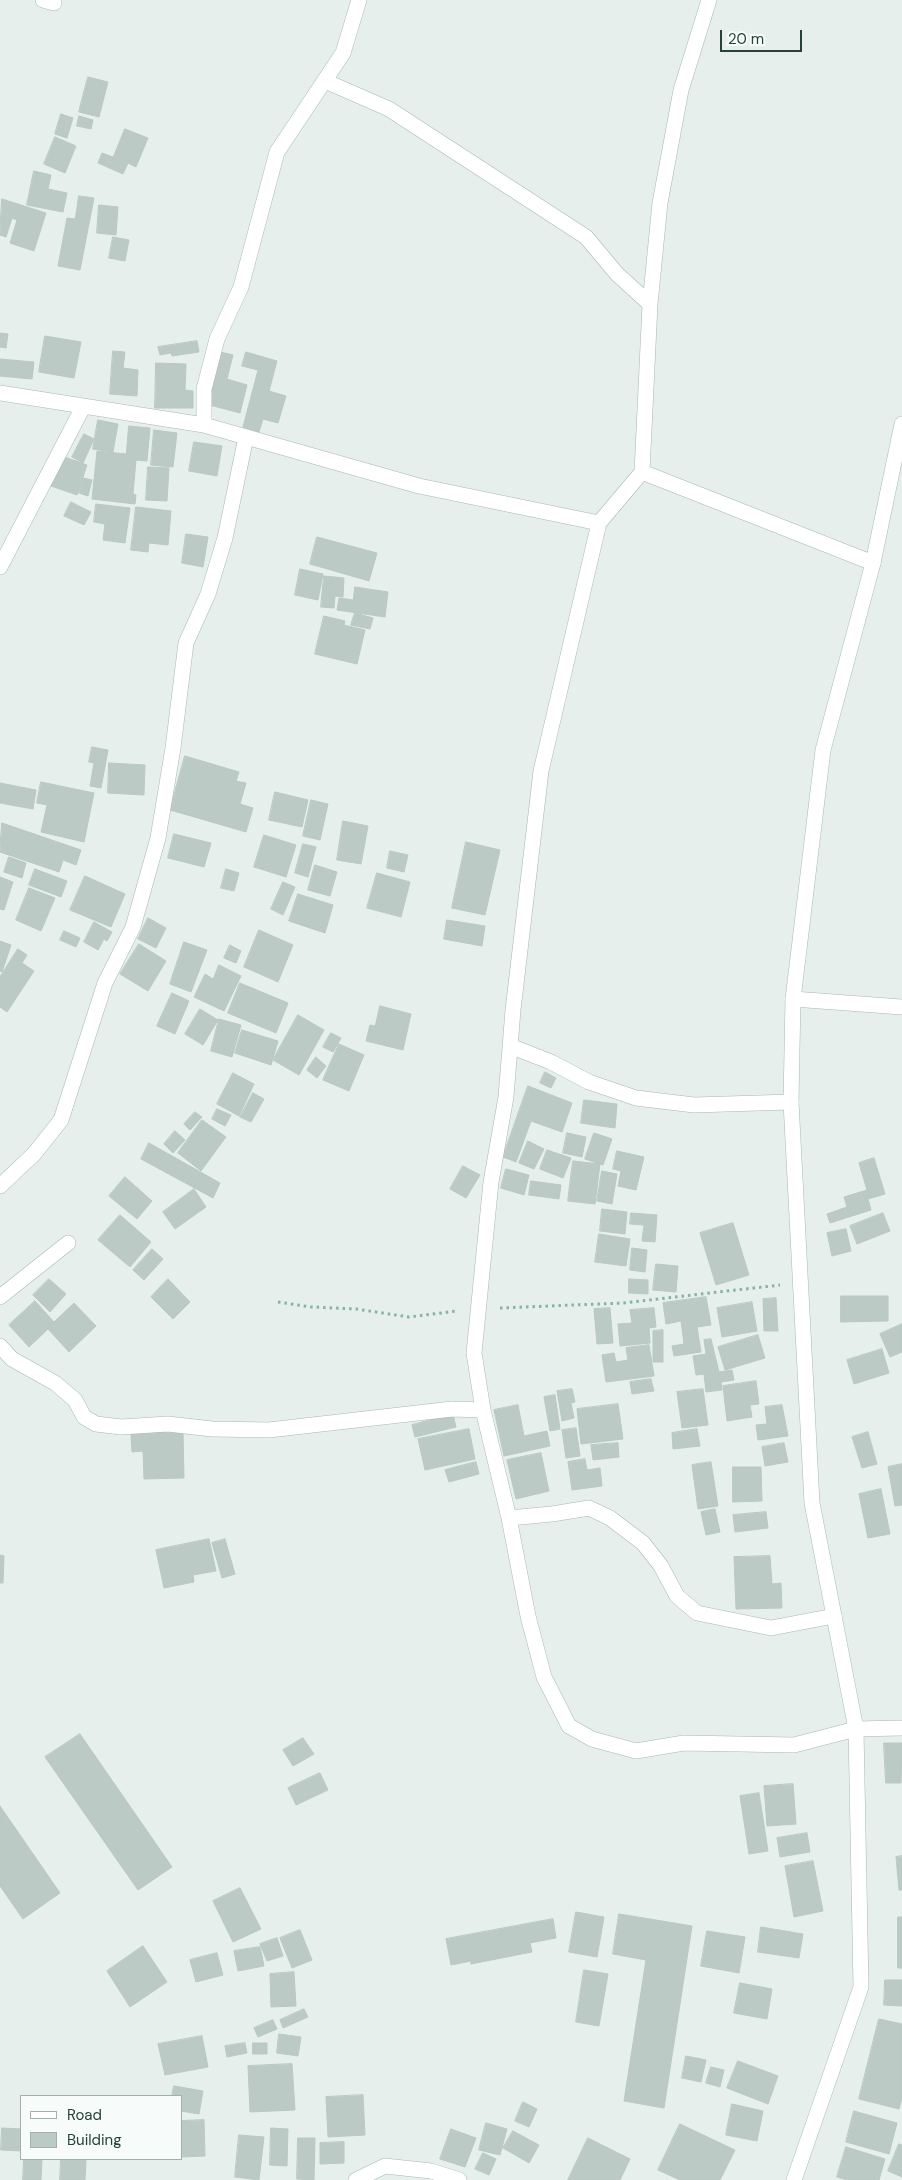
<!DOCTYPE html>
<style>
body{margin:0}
#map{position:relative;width:902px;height:2180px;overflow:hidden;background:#e6efeb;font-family:"DM Sans",sans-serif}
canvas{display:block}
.legend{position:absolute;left:20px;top:2095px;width:162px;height:65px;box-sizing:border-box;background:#f7fbf9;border:1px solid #a3b1ad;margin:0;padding:6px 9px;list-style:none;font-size:15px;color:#24423a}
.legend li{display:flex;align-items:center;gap:10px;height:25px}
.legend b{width:25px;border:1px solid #a3b1ad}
.scale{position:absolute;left:720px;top:30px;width:82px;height:22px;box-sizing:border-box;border:2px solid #24423a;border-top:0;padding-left:6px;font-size:15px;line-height:18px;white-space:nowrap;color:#24423a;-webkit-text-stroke:4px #f7fbf9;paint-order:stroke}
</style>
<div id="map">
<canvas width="902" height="2180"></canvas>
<ul class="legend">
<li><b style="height:6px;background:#fff"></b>Road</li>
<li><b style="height:14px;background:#bbcac4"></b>Building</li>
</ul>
<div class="scale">20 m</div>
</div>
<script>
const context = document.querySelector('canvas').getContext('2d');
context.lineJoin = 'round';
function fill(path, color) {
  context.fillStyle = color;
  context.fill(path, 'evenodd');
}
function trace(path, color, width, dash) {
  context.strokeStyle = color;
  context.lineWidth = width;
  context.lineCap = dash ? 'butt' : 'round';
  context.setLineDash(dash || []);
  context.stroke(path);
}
const building = new Path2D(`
 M88 77 108 82 99 117 79 112Z
 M61 114 73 118 67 138 55 134Z
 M79 116 93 120 91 129 77 126Z
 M125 129 148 138 136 167 128 163 123 174 98 163 102 153 113 157Z
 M55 137 76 146 65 173 44 164Z
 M34 171 51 175 48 189 67 193 63 212 27 205Z
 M79 196 94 198 80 270 58 266 67 218 75 219Z
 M2 199 46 213 34 251 10 243 17 220 12 218 6 237 0 235Z
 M99 205 118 207 116 235 97 233Z
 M113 237 129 240 125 261 109 258Z
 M0 333 8 334 6 348 0 347Z
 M45 336 81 342 74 378 39 372Z
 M197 341 199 352 172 356 171 353 160 355 158 347Z
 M113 351 125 352 123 368 138 370 137 396 110 394Z
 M220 352 233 355 227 379 247 385 240 413 206 404Z
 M246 352 277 361 269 391 286 396 278 423 263 419 259 432 243 427 258 370 242 366Z
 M0 359 34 362 32 379 0 376Z
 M156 363 186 364 185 390 193 391V408H155Z
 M98 420 118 424 113 452 93 449Z
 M129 426 150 428 147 461 136 460 133 494 136 495 135 504 92 499 97 451 126 454Z
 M154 430 177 433 173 467 151 465Z
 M84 434 94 439 83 463 72 457Z
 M194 442 222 446 217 476 189 471Z
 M62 456 87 465 77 495 51 486Z
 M148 467 169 468 167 501 146 500Z
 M83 478 92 480 88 496 79 493Z
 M71 502 91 512 84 525 64 516Z
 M96 504 130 508 125 543 103 540 105 524 94 522Z
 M136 507 171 511 168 545 149 543 148 552 131 550Z
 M186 534 208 537 203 567 182 563Z
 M317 537 377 553 369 581 310 564Z
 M300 569 323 574 318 600 295 595Z
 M324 576 344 578 343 597 335 596 334 608 321 607Z
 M355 587 388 592 385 617 337 610 339 598 353 600Z
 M355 613 373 618 370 629 351 625Z
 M324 616 345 621 344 625 365 630 357 664 315 654Z
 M92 747 108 750 101 788 90 786 94 763 89 762Z
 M185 756 239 772 236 781 246 783 240 804 253 808 246 832 170 810Z
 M109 763 145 765 144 795 108 793Z
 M41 782 94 793 84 842 41 832 47 805 37 803Z
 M0 783 36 790 33 809 0 803Z
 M275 792 308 800 302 827 269 820Z
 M311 800 328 804 320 840 303 836Z
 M343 821 368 826 361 864 337 860Z
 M2 823 81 850 76 865 63 860 59 872 0 852Z
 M174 834 211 843 204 867 168 858Z
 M264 835 296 845 286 877 254 867Z
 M466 842 500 850 485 915 452 908Z
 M303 844 316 847 308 877 295 873Z
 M390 851 408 855 404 872 387 868Z
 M9 857 26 863 22 878 4 872Z
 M315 865 337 872 330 896 308 890Z
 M35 869 67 881 61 897 29 885Z
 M226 869 239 873 234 891 221 888Z
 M377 873 410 882 401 917 367 908Z
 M85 876 125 894 111 927 70 910Z
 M0 877 13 882 4 910 0 909Z
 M283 882 295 887 283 915 271 909Z
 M29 888 55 898 41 931 16 920Z
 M298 894 333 905 325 933 289 921Z
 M148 918 166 928 156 948 138 939Z
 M447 920 485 926 482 946 444 939Z
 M94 922 112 932 107 941 104 939 98 950 84 942Z
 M259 930 293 945 278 982 244 967Z
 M64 931 80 938 76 947 60 940Z
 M0 941 11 945 2 972 0 971Z
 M184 942 207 950 191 992 170 984Z
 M139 944 166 961 148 991 120 974Z
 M230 945 241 951 236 963 224 958Z
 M18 949 27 955 22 963 34 971 7 1012 0 1007V977Z
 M219 965 241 976 224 1011 194 997 205 974 213 979Z
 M240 983 288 1003 276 1033 228 1013Z
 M172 993 189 1001 175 1034 157 1026Z
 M380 1006 411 1014 403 1050 366 1041 370 1025 375 1026Z
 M200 1009 218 1020 203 1045 185 1034Z
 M298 1015 324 1030 299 1075 273 1060Z
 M219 1019 241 1025 232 1057 211 1051Z
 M242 1030 278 1041 271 1065 235 1053Z
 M331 1033 341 1038 333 1052 323 1047Z
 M339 1044 364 1055 349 1091 323 1080Z
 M316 1057 326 1066 317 1078 307 1070Z
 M545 1072 556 1078 551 1088 540 1083Z
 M233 1073 254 1084 239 1116 217 1104Z
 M528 1086 572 1103 562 1132 531 1121 516 1162 503 1157Z
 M253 1093 264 1099 251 1122 240 1117Z
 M584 1100 617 1104 615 1128 581 1123Z
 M217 1109 231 1115 225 1126 212 1119Z
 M195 1112 202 1117 190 1130 184 1124Z
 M202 1120 226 1137 201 1171 178 1153Z
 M175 1131 185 1140 173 1153 164 1144Z
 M567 1133 586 1137 582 1157 563 1153Z
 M594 1133 612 1139 603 1165 585 1159Z
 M528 1141 544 1149 534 1169 519 1163Z
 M149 1143 220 1183 213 1198 141 1159Z
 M547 1150 571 1158 563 1178 540 1169Z
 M617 1151 644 1157 636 1190 618 1186 621 1171 613 1169Z
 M874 1158 885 1194 868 1199 871 1210 830 1223 827 1214 847 1207 844 1197 867 1190 859 1163Z
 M573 1161 600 1164 595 1204 568 1201Z
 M463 1166 480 1175 466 1198 450 1189Z
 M506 1169 529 1175 524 1195 501 1188Z
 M602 1171 617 1174 612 1204 597 1201Z
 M125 1177 152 1201 137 1219 109 1196Z
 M531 1181 561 1185 559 1199 529 1195Z
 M194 1189 206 1207 175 1229 163 1212Z
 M602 1209 627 1212 625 1234 600 1231Z
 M631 1213 657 1215 655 1242 642 1241 644 1225 630 1224Z
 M883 1213 890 1231 857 1244 850 1226Z
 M120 1215 151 1242 130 1267 98 1240Z
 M733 1223 749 1275 716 1285 700 1233Z
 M846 1229 851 1251 832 1256 827 1233Z
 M599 1234 630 1239 626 1266 595 1262Z
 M632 1248 647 1250 645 1272 630 1270Z
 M152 1249 163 1259 144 1280 133 1270Z
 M656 1264 678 1266 676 1292 653 1290Z
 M49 1279 66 1294 50 1312 33 1295Z
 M168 1279 190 1302 173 1319 151 1297Z
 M629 1279 648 1280V1294L629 1293Z
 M841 1296H888V1321L841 1322Z
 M706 1297 711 1325 697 1327 701 1352 674 1356 672 1346 684 1344 681 1321 666 1324 663 1303Z
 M776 1298 778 1331H764L763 1299Z
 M35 1301 54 1322 74 1303 96 1326 69 1352 48 1329 29 1347 9 1325Z
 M752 1302 757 1331 722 1337 717 1308Z
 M610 1308 613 1343 597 1344 594 1309Z
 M654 1308 656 1327 649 1328 650 1343 620 1346 618 1324 632 1323 630 1310Z
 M902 1324V1352L890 1357 880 1334Z
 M663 1330V1362H653V1331Z
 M758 1335 765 1358 725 1370 718 1347Z
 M711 1339 719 1372 732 1370 734 1380 721 1382 722 1390 706 1392 704 1374 696 1375 693 1356 706 1354 704 1340Z
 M649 1345 654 1376 606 1382 602 1355 614 1353 616 1362 628 1360 626 1348Z
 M882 1349 889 1373 854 1384 847 1360Z
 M651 1379 654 1391 632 1394 630 1382Z
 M756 1381 759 1404 750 1405 752 1417 727 1421 723 1386Z
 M572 1389 575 1402 571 1403 574 1418 562 1421 557 1391Z
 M703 1389 708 1425 682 1428 677 1392Z
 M555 1395 560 1429 550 1431 544 1397Z
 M618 1404 623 1439 581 1444 577 1409Z
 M518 1405 524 1436 547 1431 550 1446 504 1456 494 1410Z
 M782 1405 788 1436 758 1440 756 1425 767 1424 765 1407Z
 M453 1414 456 1427 415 1437 412 1425Z
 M576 1428 580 1456 566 1458 562 1430Z
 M469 1429 475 1459 425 1470 418 1439Z
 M697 1429 700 1446 673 1449 672 1433Z
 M183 1432 184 1478 144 1479 143 1451 132 1452 131 1434Z
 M868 1432 877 1464 862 1468 852 1437Z
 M618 1443 619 1457 593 1460 591 1445Z
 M784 1443 788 1462 765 1466 762 1447Z
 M541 1453 549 1491 516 1499 507 1460Z
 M585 1459 587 1470 600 1468 602 1486 572 1490 568 1462Z
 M476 1462 479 1474 449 1482 445 1470Z
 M711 1462 718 1506 698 1509 692 1465Z
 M902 1464V1505L895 1506 888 1467Z
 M733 1467H761L762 1501 733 1502Z
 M881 1489 890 1534 868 1538 859 1494Z
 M715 1509 720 1532 706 1535 701 1512Z
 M766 1512 768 1528 735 1532 733 1515Z
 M209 1539 216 1571 193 1575 194 1582 164 1588 156 1550Z
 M225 1539 235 1574 222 1578 212 1543Z
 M0 1555 4 1556 3 1583H0Z
 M770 1556 772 1584 781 1583 782 1608 736 1609 734 1557Z
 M80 1734 172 1867 138 1890 45 1757Z
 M303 1738 314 1754 293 1766 283 1750Z
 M884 1743H902L901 1783H886Z
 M320 1773 328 1790 296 1805 288 1788Z
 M793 1784 796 1824 767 1826 764 1786Z
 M759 1793 768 1851 749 1854 740 1796Z
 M0 1806 60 1893 23 1919 0 1886Z
 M807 1833 810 1852 780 1857 777 1838Z
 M902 1856V1890H899L896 1857Z
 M813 1861 823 1911 794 1917 785 1866Z
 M240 1888 261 1929 233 1942 213 1901Z
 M576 1912 604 1917 597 1957 569 1952Z
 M619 1914 692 1926 664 2108 624 2101 646 1960 613 1954Z
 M898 1917H902V1968H898Z
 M553 1919 556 1938 530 1943 532 1952 471 1964V1961L451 1965 446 1939Z
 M761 1927 803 1934 799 1958 758 1952Z
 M300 1930 312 1960 292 1968 280 1938Z
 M707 1931 745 1937 739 1973 701 1966Z
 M277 1938 283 1956 267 1961 260 1944Z
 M143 1946 167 1982 130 2007 107 1971Z
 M260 1947 264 1966 238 1971 234 1951Z
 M217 1953 223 1975 196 1982 190 1960Z
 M584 1970 608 1974 599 2026 576 2022Z
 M294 1972 296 2006 271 2007 270 1974Z
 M885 1980H902V2006L884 2005Z
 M740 1983 772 1989 767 2019 734 2013Z
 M304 2009 308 2017 283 2028 280 2020Z
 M879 2019 902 2024V2098L899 2109 859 2099Z
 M273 2020 277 2029 258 2037 254 2028Z
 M279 2034 301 2037 298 2056 277 2053Z
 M202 2036 208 2067 165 2075 158 2044Z
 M245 2043 247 2053 227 2057 225 2046Z
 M253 2043H267V2054H253Z
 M686 2056 706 2060 701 2082 682 2078Z
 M738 2061 778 2076 768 2104 727 2088Z
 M292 2064 295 2110 250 2112 248 2066Z
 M711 2067 724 2070 720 2087 706 2083Z
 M174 2086 203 2091 199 2114 181 2111V2096H172Z
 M363 2095 365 2135 328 2137 326 2097Z
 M523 2102 537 2109 529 2127 515 2121Z
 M732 2104 763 2111 757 2141 726 2135Z
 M854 2111 897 2123 889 2154 846 2142Z
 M204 2120 205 2156 181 2157V2121Z
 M486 2123 507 2129 500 2155 479 2150Z
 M680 2124 735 2150 720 2180H680L658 2170Z
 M2 2128 21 2129V2151L1 2150Z
 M271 2128 288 2129 287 2166 270 2165Z
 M451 2129 476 2138 465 2167 440 2159Z
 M513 2131 539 2145 529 2163 503 2148Z
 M239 2135 264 2137 259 2180 235 2177Z
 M298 2138H315L314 2180 297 2179Z
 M588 2138 630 2159 620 2180H568Z
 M344 2142V2163L320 2164V2143Z
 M899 2144 902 2145V2177L888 2171Z
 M846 2147 885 2159 879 2180H847L837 2177Z
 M483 2153 496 2159 489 2175 475 2169Z
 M24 2159H42L41 2180H23Z
 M61 2159H86L85 2180H60Z`);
const path = new Path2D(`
 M278 1302 311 1307 356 1309 409 1317 457 1311
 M500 1308 623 1303 780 1285`);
const street = new Path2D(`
 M43 0 54 3
 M709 0 681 90 660 203 650 304 642 472 599 523 541 771 513 1010 506 1097 491 1182 474 1353 483 1410 509 1518 528 1616 544 1677 569 1726 592 1739 636 1751 684 1743 794 1745 856 1729 902 1728
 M325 81 389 109 586 237 617 274 650 304
 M0 393 204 425 419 486 599 523
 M204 425V389L217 339 241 287 277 152 343 53 359 0
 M642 472 873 563
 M0 567 83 407
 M793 999 902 1007
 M510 1046 551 1062 589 1082 636 1098 694 1105 791 1102
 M0 1186 34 1154 61 1120 105 983 133 927 158 838 173 748 186 643 208 594 225 538 246 437
 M0 1297 68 1243
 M0 1346 12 1359 55 1383 75 1400 84 1417 96 1424 121 1427 168 1424 212 1429 269 1430 452 1409 483 1410
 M509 1518 552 1514 589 1508 610 1518 643 1543 661 1566 677 1596 697 1613 771 1628 834 1616
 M356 2180 385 2166 431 2171 459 2180`);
const secondary = new Path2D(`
 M794 2180 861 1987 856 1729 812 1503 791 1102 793 999 823 750 873 563 902 424`);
fill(building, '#bbcac4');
trace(building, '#b8c9c2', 1);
trace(street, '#a8b8b2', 16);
trace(secondary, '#a4bbb3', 16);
trace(path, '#86b3a5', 3, [2.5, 4]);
trace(street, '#fff', 15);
trace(secondary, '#fff', 15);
</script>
